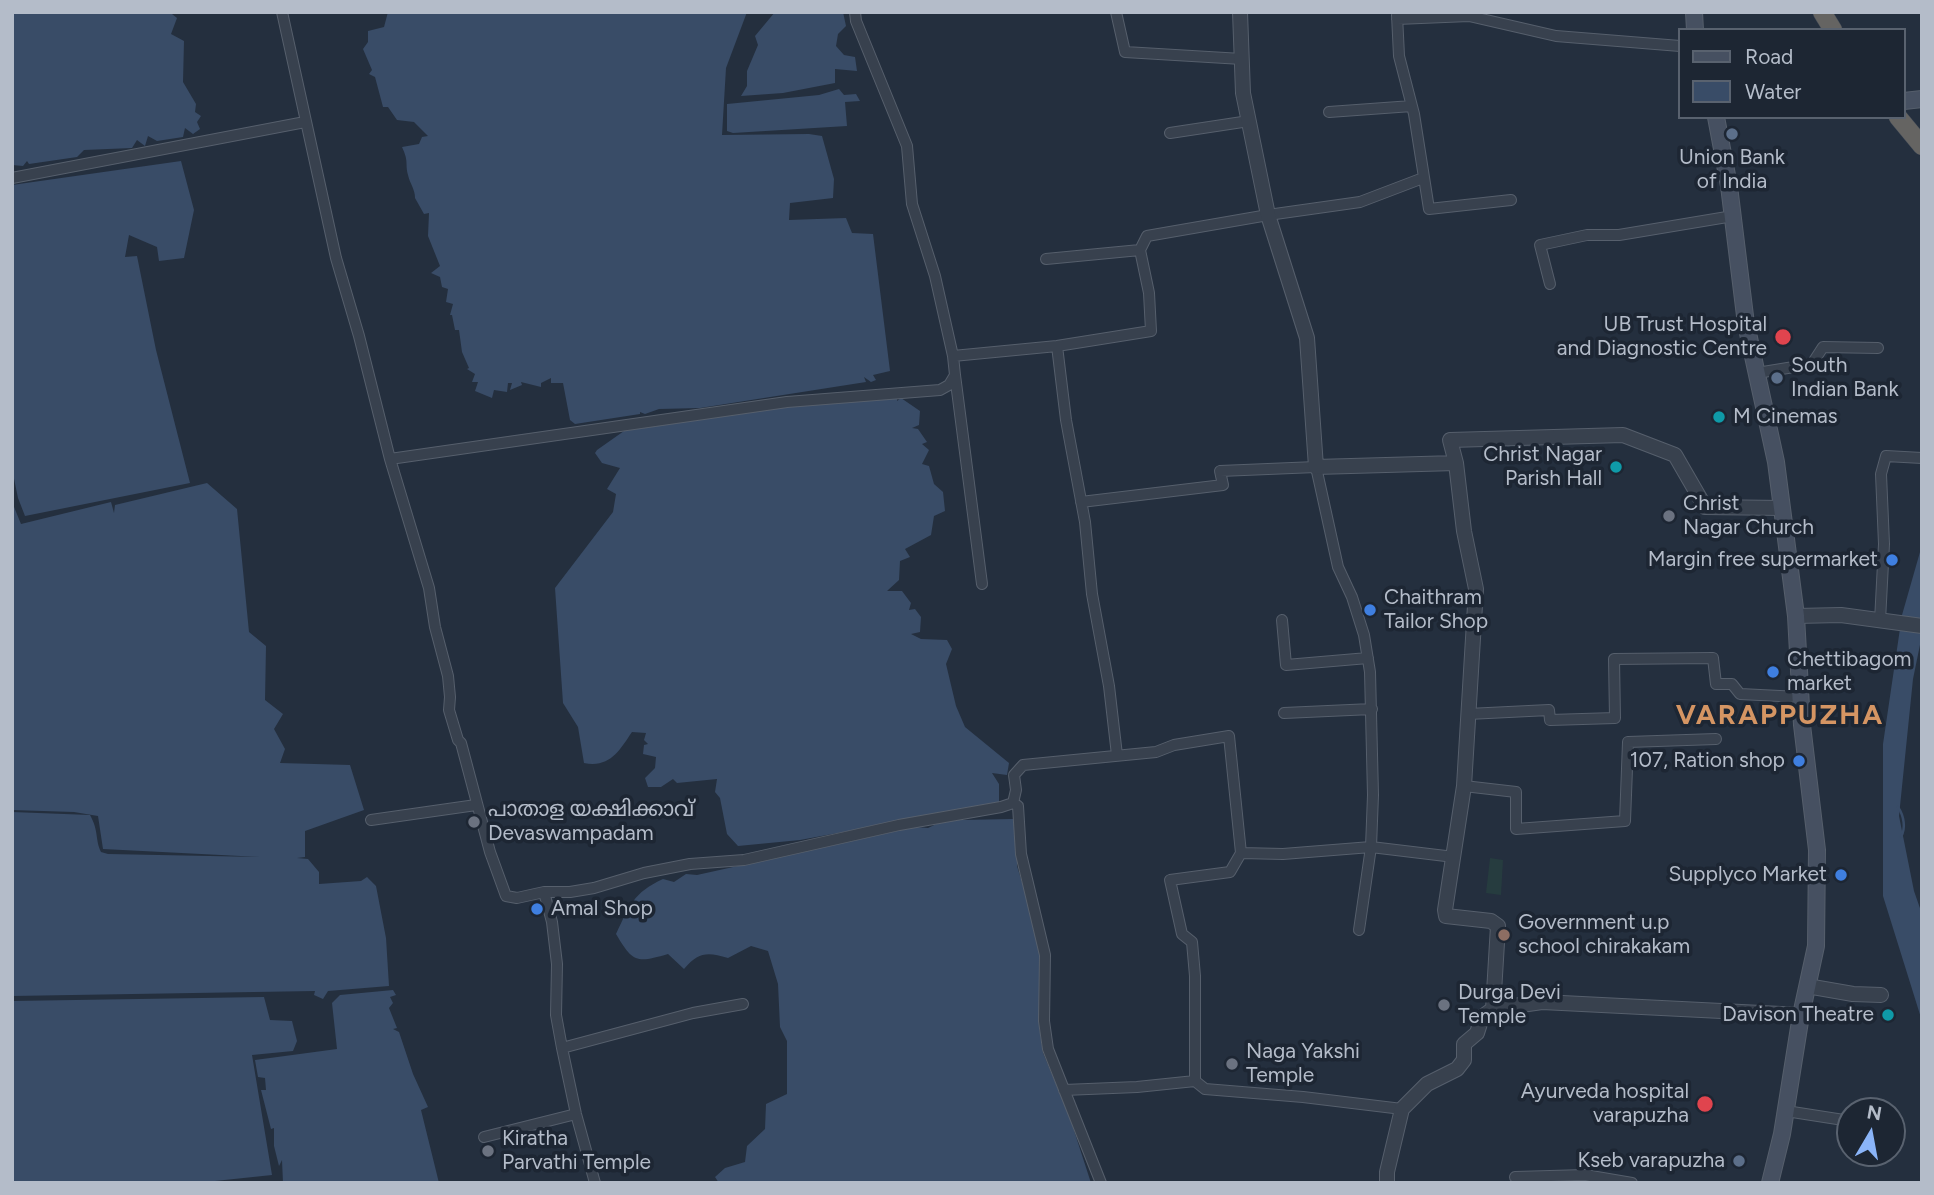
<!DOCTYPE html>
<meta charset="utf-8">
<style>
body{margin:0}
#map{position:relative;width:1934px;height:1195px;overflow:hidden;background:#242f3e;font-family:Figtree,sans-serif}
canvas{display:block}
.frame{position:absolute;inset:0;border:14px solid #b4bcc9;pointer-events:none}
.legend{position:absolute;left:1678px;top:28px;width:228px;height:91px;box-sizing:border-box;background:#1d2633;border:2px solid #59626f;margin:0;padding:9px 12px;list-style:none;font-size:21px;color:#b4bcc9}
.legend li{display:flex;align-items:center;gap:14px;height:35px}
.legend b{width:35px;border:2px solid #59626f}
.north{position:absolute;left:1836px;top:1097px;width:70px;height:70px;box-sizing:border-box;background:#1d2633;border:2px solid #59626f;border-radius:50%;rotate:10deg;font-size:19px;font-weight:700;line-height:28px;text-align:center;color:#b4bcc9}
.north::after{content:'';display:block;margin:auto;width:24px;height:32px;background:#8ab4f8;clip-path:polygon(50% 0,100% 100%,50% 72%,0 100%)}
</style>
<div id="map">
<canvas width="1934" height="1195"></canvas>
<div class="frame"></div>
<ul class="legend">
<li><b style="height:9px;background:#465061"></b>Road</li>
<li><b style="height:19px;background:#394c67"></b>Water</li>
</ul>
<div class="north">N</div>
</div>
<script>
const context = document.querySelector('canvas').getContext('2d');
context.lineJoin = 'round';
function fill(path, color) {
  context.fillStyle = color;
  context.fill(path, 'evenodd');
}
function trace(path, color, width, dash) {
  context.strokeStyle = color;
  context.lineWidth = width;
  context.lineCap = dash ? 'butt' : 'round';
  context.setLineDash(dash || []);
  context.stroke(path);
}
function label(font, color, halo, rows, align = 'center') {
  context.font = font + ' Figtree,"Noto Sans Malayalam",sans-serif';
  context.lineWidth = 7;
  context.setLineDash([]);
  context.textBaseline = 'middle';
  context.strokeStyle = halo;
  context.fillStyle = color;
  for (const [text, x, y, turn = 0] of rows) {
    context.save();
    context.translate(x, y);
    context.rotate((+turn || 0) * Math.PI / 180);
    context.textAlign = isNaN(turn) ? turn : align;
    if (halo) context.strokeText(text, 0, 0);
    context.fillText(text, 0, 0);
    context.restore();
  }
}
const green = new Path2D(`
 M1490 858 1503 860 1501 895 1486 893Z`);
const water = new Path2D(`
 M12 12H174L172 14 177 18 171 34 184 41 183 82 196 104 195 112 201 116 197 122 200 129 193 134 185 128 183 137 157 141 148 136 145 146 137 140 132 148 84 150 77 157 29 164 27 161 23 166 12 165Z
 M388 12H747L726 68 722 135 809 134 822 136 834 179 833 198 790 203 789 220 846 218 852 233 873 234 890 371 873 375 876 380 871 382 864 377 866 382 700 408 659 409 645 414 640 412V414L575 424 570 420 563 383H551V378L541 383V387L521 382 522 385 510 390 512 383H508L507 392 494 390 492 398 475 391 478 382H472L475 374 467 369 469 368 462 352 459 330H455L452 315H450L453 304 446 302 448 289 442 287 440 277 431 273 440 266 428 236 429 213 424 214 415 198C415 189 410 184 408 175 405 163 409 162 402 147L419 144 422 137 428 136 414 122 397 120 388 107H383L375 77 369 74 372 70 363 49 368 42V31L384 27Z
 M775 12H843L846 26 838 34 836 46 844 55 855 57 857 71 835 69V83L783 93 741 96 747 86V71L758 45 755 36Z
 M839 89 844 95 856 94 860 101 845 102 847 126 733 133 727 131V104L819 95Z
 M181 161 194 210 184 258 159 261 157 247 129 235 125 257 137 256 156 350 190 483 25 516 18 498 12 469V185Z
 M897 397V401L901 398 920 411 919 425 912 428 918 429 927 442 922 444 929 450 922 464 929 466 934 484 943 492 945 511 934 516 931 535 905 549 910 557 900 561 899 580 887 591H902L911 603 909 610 915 609 921 617 920 632 911 634 921 639 947 640 952 649 946 664 956 706 965 727 1009 763 1007 775 992 773 999 784V803L800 840 738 846 727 834 720 798 715 792 717 779 677 783 673 779 661 787H648L645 778 655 768 656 757 643 754 644 745 648 744 644 740 646 733 632 732C619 751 610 768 584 763L578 727 563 703 555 588 613 512 616 494 607 489 620 468 602 463 595 453 597 450 624 431 820 401Z
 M207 483 237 509 249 632 266 646 265 700 283 714 274 729 285 749 280 763 350 765 364 810 305 831V857L297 858 308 859 319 872V884L361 881 367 877 376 886 386 938 389 986 328 991 323 999 314 995 315 991 12 996V812L90 815C99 831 95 840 101 852L108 854 260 857 103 849 98 816 74 812 12 810V502L21 524 111 502 114 513 115 505Z
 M1922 545V635L1913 679 1899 816 1914 891 1922 914V1021L1883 896V744L1902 615Z
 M949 818 961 820 1013 819 1017 835V866L1037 931 1041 973 1039 1025 1043 1053 1069 1115 1091 1183H719L715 1177 725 1168 745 1162 747 1146 765 1129 766 1104 787 1094V1041L780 1027 778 984 768 951 751 946 728 958C707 952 699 952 684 969L668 954C637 963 633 963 616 934 630 905 633 893 663 879L674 882 686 874 697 875 914 827 928 828Z
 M393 990 396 995 390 997 393 1003 389 1008 397 1028 393 1029 399 1032 413 1074 428 1107 421 1110 439 1183H283L282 1160 279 1166 274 1146V1128L271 1129 261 1090H266L265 1078 258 1077 255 1060 337 1049 332 1003 340 995Z
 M264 997 270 1020 292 1021 297 1041 293 1051 252 1055 272 1175 196 1183H12V1001Z`);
const stream = new Path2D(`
 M1898 807C1904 816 1906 828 1901 837`);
const minor = new Path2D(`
 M282 12 336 258 359 336 390 459 429 588 435 627 448 676 450 697 449 710 458 740 461 743 490 852 506 896 517 898 544 892H570L594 888 644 873 690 864 744 860 899 825 1001 807 1013 803 1016 790 1014 775 1023 765 1156 752 1174 745 1229 736 1241 853 1283 854 1371 847 1454 857
 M1116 12 1125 52 1242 59
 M1397 15 1399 56 1414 114 1429 209 1511 200
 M1397 19 1469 16 1556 36 1680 46
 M1329 112 1412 106
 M1170 133 1249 121
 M12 178 305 122
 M1046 259 1140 250 1147 236 1268 215 1360 202 1423 178
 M1550 284 1540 245 1587 235H1619L1733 216
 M1057 346 1066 420 1085 522 1092 594 1109 686 1117 755
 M953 356 1057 346 1151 331 1149 293 1140 250
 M1757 373 1812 364 1823 347 1878 348
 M955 375 982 584
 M390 459 787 402 940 390 949 385 955 375 953 356 935 276 912 204 907 146 856 21 855 12
 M1081 502 1223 485 1220 471 1316 467 1338 567 1352 597 1364 635 1370 672 1373 795 1371 847 1359 930
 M1282 620 1286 665 1368 658
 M1880 621 1884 544 1881 474 1886 456 1922 458
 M1284 713 1372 709
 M1468 714 1549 710 1550 720 1615 718 1614 659 1713 658 1716 684H1732L1740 694 1800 697
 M1464 786 1516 792V829L1625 821 1628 742 1716 739
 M1013 803 1018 806 1021 854 1045 955 1044 1021 1048 1049 1101 1183
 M371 820 476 805
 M544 892 552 922 557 964 556 1015 562 1048 576 1114 595 1183
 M562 1048 693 1013 743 1004
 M1195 1081 1205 1089 1303 1097 1402 1109
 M1064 1090 1137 1087 1195 1081V976L1192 942 1182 934 1170 880 1230 872 1241 853
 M1786 1111 1850 1121
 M484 1137 576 1114
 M1515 1177 1585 1175 1632 1183`);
const tertiary = new Path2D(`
 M1240 12 1243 93 1268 215 1307 338 1316 467 1456 463
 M1796 616 1841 615 1922 626
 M1807 986 1853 994 1881 995
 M1493 1009 1498 926 1491 921 1446 916 1445 910 1464 786 1476 589 1464 531 1456 463 1450 440 1623 435 1675 455 1705 507 1782 508
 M1387 1183V1172L1402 1109 1427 1084 1457 1069 1464 1060V1044L1477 1033 1482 1017 1493 1009 1542 1002 1801 1015`);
const secondary = new Path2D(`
 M1694 12 1695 30
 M1904 101 1922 99
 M1716 117 1729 186 1746 324 1776 462 1796 616 1802 725 1817 850 1816 946 1801 1015 1782 1134 1770 1183`);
const trunk = new Path2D(`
 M1822 12 1833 30
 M1898 117 1922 146`);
const markers = [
 [1732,134,7,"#5c6f8a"],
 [1783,337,9,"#e0444e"],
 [1777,378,7,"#5c6f8a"],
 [1719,417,7,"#0f9aa8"],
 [1616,467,7,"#0f9aa8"],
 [1669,516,7,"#6b7280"],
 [1892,560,7,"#3f7fe0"],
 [1370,610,7,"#3f7fe0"],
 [1773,672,7,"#3f7fe0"],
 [1799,761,7,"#3f7fe0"],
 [474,822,7,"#6b7280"],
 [1841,875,7,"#3f7fe0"],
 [537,909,7,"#3f7fe0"],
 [1504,935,7,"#8d6e63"],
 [1444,1005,7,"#6b7280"],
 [1888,1015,7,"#0f9aa8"],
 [1232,1064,7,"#6b7280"],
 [1705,1104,9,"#e0444e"],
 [488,1151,7,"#6b7280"],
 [1739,1161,7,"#5c6f8a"]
];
const poiNames = [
 ["Union Bank",1732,158,"center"],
 ["of India",1732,182,"center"],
 ["UB Trust Hospital",1767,325,"right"],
 ["and Diagnostic Centre",1767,349,"right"],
 ["South",1791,366],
 ["Indian Bank",1791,390],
 ["M Cinemas",1733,417],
 ["Christ Nagar",1602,455,"right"],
 ["Parish Hall",1602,479,"right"],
 ["Christ",1683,504],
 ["Nagar Church",1683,528],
 ["Margin free supermarket",1878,560,"right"],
 ["Chaithram",1384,598],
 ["Tailor Shop",1384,622],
 ["Chettibagom",1787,660],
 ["market",1787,684],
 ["107, Ration shop",1785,761,"right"],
 ["പാതാള യക്ഷിക്കാവ്",488,810],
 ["Devaswampadam",488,834],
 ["Supplyco Market",1827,875,"right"],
 ["Amal Shop",551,909],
 ["Government u.p",1518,923],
 ["school chirakakam",1518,947],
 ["Durga Devi",1458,993],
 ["Temple",1458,1017],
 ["Davison Theatre",1874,1015,"right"],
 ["Naga Yakshi",1246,1052],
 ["Temple",1246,1076],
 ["Ayurveda hospital",1689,1092,"right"],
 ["varapuzha",1689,1116,"right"],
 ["Kiratha",502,1139],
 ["Parvathi Temple",502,1163],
 ["Kseb varapuzha",1725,1161,"right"]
];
const districtNames = [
 ["VARAPPUZHA",1780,716]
];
fill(green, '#263c3f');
fill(water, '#394c67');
trace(stream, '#394c67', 2.5);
trace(minor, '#565f6c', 12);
trace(tertiary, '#565f6c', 16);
trace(secondary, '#565f6c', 18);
trace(trunk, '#434c59', 19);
trace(minor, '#38414e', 10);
trace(tertiary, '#38414e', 14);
trace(secondary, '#465061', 16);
trace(trunk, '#656462', 18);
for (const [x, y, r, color] of markers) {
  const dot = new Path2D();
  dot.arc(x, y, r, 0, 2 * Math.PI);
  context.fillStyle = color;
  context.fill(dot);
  trace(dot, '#1d2633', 2.5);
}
label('21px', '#b4bcc9', '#1d2633', poiNames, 'left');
context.letterSpacing = '2px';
label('bold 28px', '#d59563', '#1d2633', districtNames);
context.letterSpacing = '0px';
</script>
